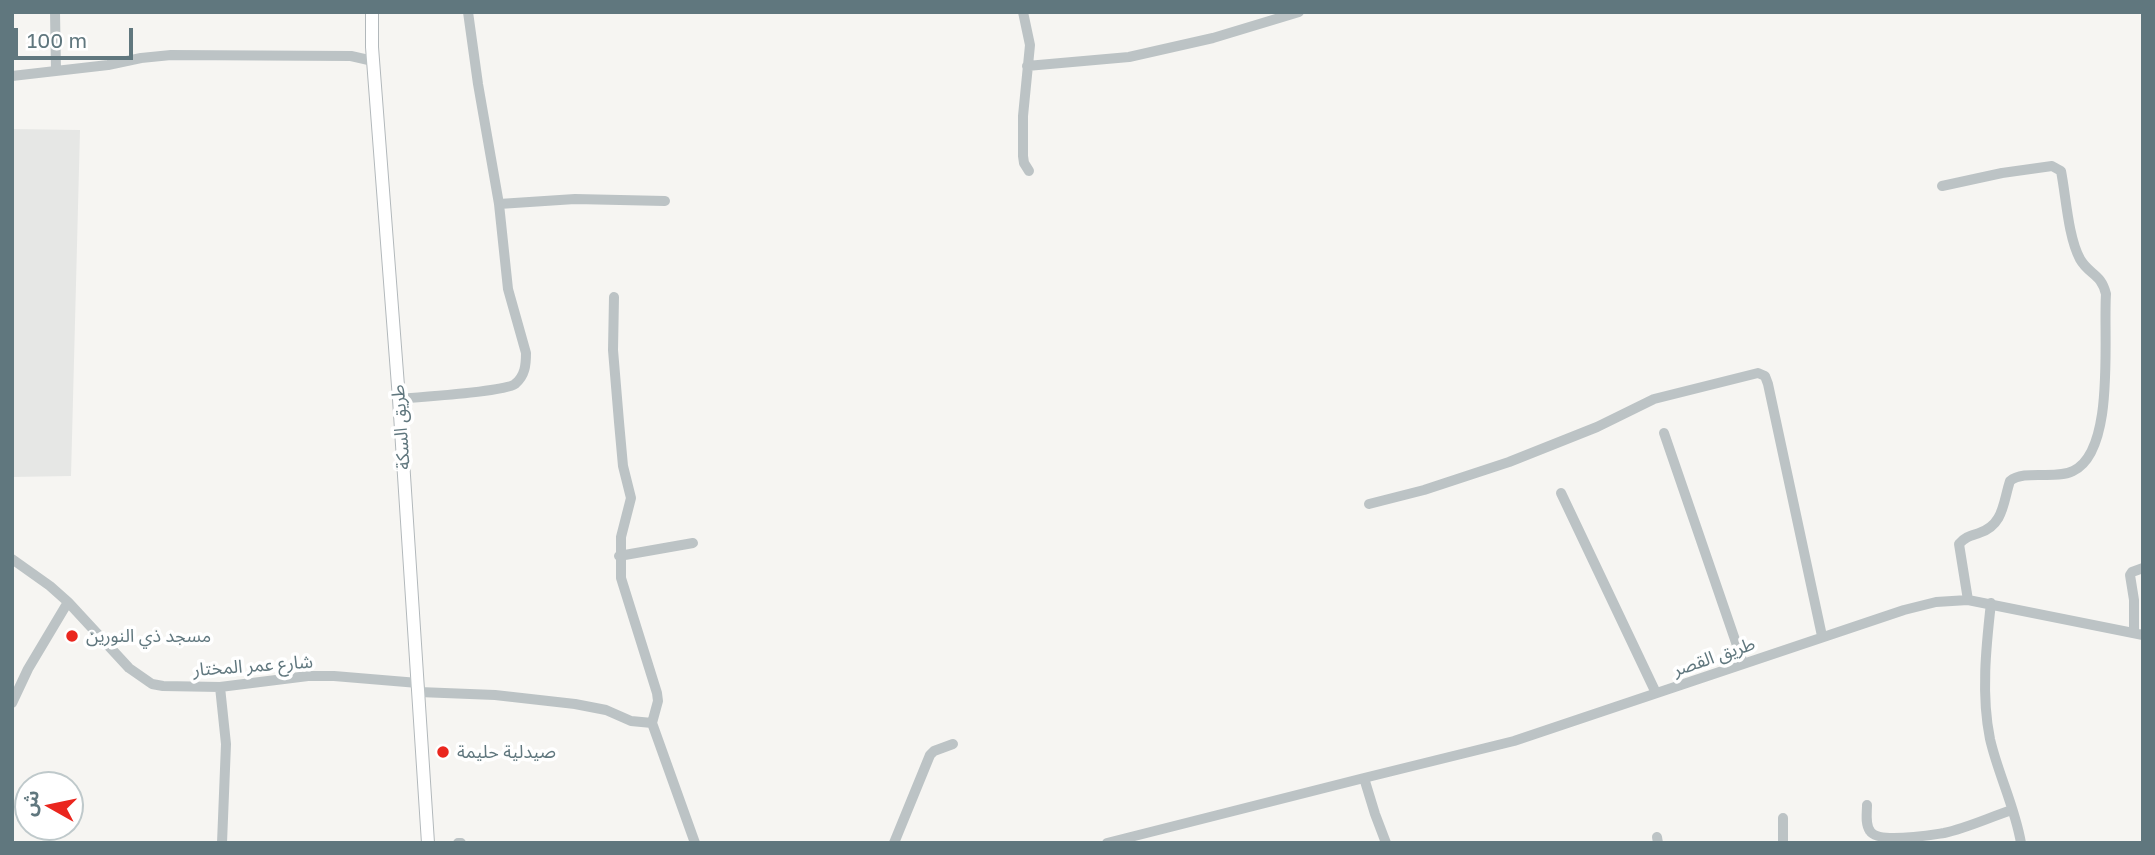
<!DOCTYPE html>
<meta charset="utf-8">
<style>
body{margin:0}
#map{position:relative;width:2155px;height:855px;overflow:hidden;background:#f6f5f2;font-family:"Golos Text","Noto Sans Arabic",sans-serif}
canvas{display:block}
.frame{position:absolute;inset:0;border:14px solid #60777e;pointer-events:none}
.north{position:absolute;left:14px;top:771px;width:70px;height:70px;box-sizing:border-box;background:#fff;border:2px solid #bfc9cb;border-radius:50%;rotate:279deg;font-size:19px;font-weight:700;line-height:28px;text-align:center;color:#60777e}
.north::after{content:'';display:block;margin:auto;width:24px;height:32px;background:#ea261e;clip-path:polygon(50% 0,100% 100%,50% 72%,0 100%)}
.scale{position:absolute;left:14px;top:28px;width:119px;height:32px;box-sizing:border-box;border:4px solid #60777e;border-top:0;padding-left:9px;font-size:21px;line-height:24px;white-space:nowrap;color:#60777e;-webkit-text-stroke:5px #fff;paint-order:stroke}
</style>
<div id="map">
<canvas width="2155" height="855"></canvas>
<div class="frame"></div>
<div class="north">ش</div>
<div class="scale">100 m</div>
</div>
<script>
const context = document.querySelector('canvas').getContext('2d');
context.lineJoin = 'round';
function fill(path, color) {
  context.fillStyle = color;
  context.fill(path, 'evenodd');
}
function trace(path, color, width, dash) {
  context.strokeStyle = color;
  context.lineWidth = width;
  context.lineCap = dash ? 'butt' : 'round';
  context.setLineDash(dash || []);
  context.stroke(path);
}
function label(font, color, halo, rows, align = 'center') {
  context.font = font + ' "Golos Text","Noto Sans Arabic",sans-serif';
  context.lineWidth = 7;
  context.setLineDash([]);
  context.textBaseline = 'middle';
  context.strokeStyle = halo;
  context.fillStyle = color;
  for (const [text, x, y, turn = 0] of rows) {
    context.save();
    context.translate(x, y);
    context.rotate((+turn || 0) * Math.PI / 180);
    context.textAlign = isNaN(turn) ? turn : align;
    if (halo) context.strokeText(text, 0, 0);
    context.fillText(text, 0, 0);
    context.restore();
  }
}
const built = new Path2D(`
 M12 129 80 130 71 476 12 477Z`);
const minor = new Path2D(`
 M55 12 56 71
 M1023 12 1030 45 1023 116V156L1024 163 1029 171
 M1027 66 1129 57 1213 38 1299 12
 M12 76 108 65 141 58 171 55 351 56 373 61
 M1942 186 2002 173 2052 166 2061 171C2066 196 2068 237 2080 259 2089 275 2101 273 2106 294 2103 336 2116 451 2073 471 2055 480 2024 469 2010 481 2003 502 2004 525 1979 533 1970 536 1965 537 1959 544L1968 600
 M499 204 575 199 665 201
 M614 297 613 350 619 422 623 466 631 498 621 537V578L657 693 658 701 652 723 695 843
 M399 399C418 397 504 392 515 384 525 376 526 365 526 353L508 289 499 204 478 84 468 12
 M1664 433 1743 663
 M1561 493 1656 693
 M1369 504 1424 490 1509 462 1597 427 1654 399 1758 373 1765 376 1768 384 1822 636
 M619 556 693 543
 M12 559 50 586 68 602 129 668 152 684 163 686 220 687 308 676H334L418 683
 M1991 603C1986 647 1981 695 1990 739 1998 774 2015 807 2021 843
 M2134 633V600L2130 575 2132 572 2143 568
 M220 687 226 744 222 843
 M419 692 495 695 575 704 606 710 631 721 652 723
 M12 703 28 669 68 602
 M1867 805C1867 813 1865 824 1870 831 1878 844 1930 835 1944 833 1967 828 1990 817 2012 810
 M1783 818V843
 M1657 837 1658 843
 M458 843H461
 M894 843 930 755 934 751 953 744
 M1107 843 1364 778
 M1386 843 1375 814 1364 778 1514 741 1904 610 1936 602 1968 600 2143 635`);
const major = new Path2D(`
 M372 12V47L399 399 428 843`);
const markers = [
 [72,636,7,"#ea261e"],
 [443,752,7,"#ea261e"]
];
const streetNames = [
 ["طريق السكة",401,427,-94],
 ["طريق القصر",1714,657,-19],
 ["شارع عمر المختار",253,666,-4]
];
const poiNames = [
 ["مسجد ذي النورين",86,636],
 ["صيدلية حليمة",457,752]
];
fill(built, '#e6e7e5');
trace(major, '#b2b8bb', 14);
trace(minor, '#bcc3c5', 10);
trace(major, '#fff', 12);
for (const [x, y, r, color] of markers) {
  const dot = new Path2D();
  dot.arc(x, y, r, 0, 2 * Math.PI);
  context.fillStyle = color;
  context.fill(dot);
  trace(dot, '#fff', 2.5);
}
label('18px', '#60777e', '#fff', streetNames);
label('18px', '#60777e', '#fff', poiNames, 'left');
</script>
